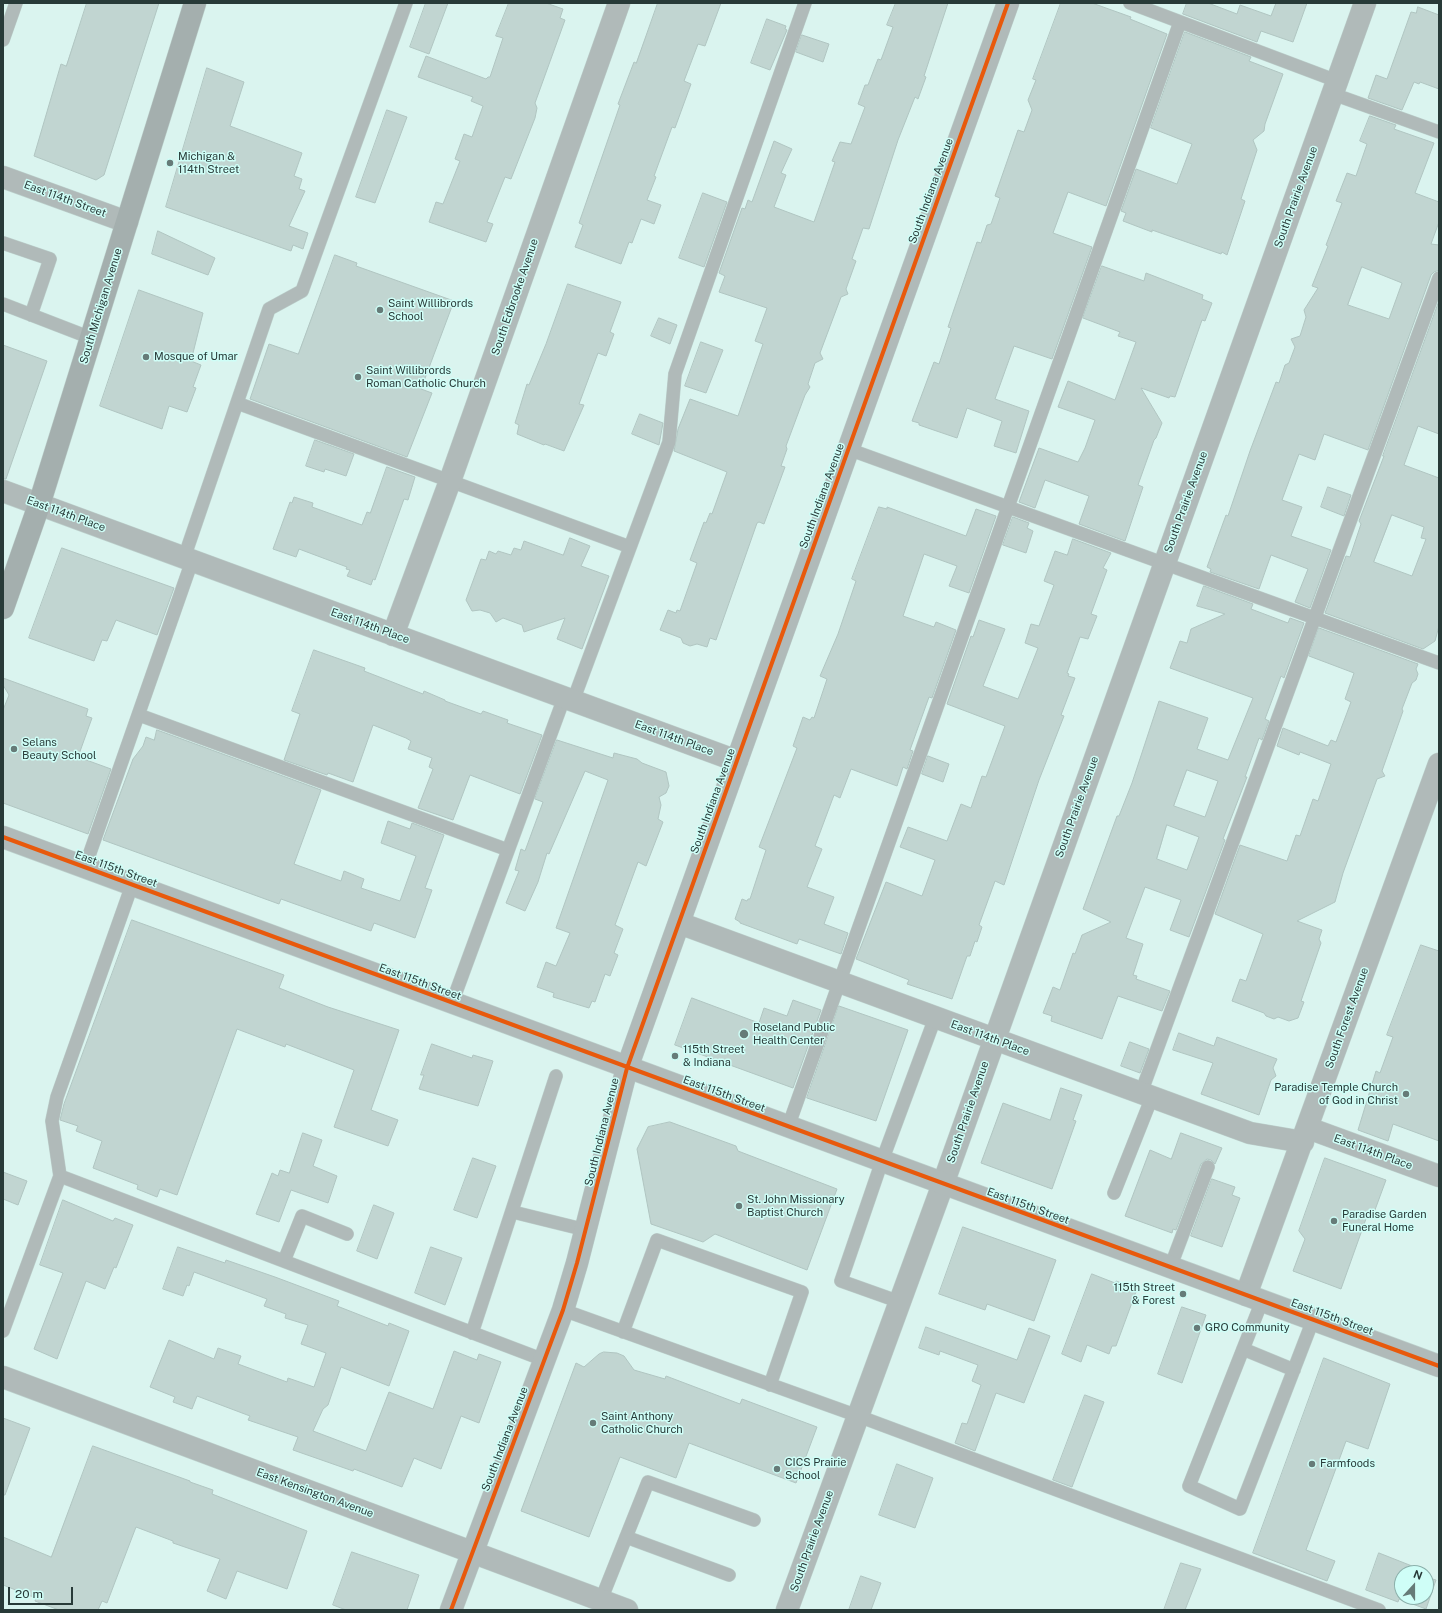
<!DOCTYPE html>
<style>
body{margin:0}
#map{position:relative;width:1442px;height:1613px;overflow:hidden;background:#daf4ef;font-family:"Public Sans",sans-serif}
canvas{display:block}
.frame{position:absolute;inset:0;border:4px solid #283a38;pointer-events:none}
.north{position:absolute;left:1394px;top:1565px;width:40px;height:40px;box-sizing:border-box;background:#cffef7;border:1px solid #8cb0ab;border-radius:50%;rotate:21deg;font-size:11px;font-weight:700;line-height:16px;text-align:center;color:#283a38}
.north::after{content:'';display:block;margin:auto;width:14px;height:18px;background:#667b78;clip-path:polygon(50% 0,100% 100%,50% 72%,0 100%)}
.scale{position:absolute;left:8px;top:1587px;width:65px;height:18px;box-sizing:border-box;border:2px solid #283a38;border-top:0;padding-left:5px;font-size:12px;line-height:14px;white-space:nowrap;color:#283a38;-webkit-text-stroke:3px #cffef7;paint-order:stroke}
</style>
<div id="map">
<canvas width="1442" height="1613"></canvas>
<div class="frame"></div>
<div class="north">N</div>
<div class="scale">20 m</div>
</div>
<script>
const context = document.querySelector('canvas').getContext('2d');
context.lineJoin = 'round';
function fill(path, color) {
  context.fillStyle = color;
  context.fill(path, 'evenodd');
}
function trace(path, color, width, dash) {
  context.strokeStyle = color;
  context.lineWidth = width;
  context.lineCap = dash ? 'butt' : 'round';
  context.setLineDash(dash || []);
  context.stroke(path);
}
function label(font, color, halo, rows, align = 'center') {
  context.font = font + ' "Public Sans",sans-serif';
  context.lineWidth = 3;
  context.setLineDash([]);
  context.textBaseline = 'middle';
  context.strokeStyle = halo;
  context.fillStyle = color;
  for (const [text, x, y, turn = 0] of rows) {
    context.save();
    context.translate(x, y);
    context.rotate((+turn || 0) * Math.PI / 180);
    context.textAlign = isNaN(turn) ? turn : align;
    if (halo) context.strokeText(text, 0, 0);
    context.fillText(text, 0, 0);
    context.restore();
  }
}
const building = new Path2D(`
 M87 3H159L104 175 96 180 34 156 61 64 66 66Z
 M426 3H448L429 54 410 47Z
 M509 3H546L563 9 560 18 565 20 535 103 537 108 535 118 511 179 505 177 487 222 493 224 486 242 429 222 436 202 443 204 460 161 455 159 464 134 472 137 483 106 471 101 473 97 418 77 426 56 486 79 488 77H490L503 38 496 36Z
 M658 3H721L705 46 698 44 684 81 691 84 675 128 672 127 654 176 656 177 647 200 661 205 654 224 641 219 632 243 629 242 621 264 575 247 583 225 579 223 620 105 618 104 634 62 636 63Z
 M896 3H948L924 76 926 77 918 99 915 97 898 140 869 229 863 228 852 259 856 261 846 289 848 294 841 297 820 353 823 359 815 363 808 384 810 387 805 395 786 446 787 449 781 466 785 467 764 524 759 522 757 523 716 640 710 638 707 647 697 644 690 646 683 643 681 638 660 630 668 610 676 613 677 610 680 611 697 563 690 560 704 522 706 523 710 513 712 514 727 472 674 451 678 429 690 399 738 416 763 344 755 341 767 308 719 292 725 276 719 273 742 208 745 209 748 200 752 202 774 141 792 149 781 173 786 175 774 207 814 222 835 162 832 161 840 142 851 144 865 107 858 104 865 85H868L878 59 881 60 893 27 887 25Z
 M1061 3H1092L1131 17 1130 19 1167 34 1106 206 1068 192 1053 233 1092 247 1052 359 1014 346 995 399 1029 411 1016 453 994 446 1002 421 967 408 957 438 919 425V423L912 421 934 362 939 364 951 328 948 327 977 242 981 243 987 225 991 224 1000 198 995 196 1018 130 1024 132 1032 110 1028 100 1036 80 1033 79Z
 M1187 3H1208L1237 14 1240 5 1271 16 1276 3H1307L1293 42 1261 31 1257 42 1183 14Z
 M1418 7 1439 15V89L1420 82 1419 84 1414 82 1402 110 1368 98 1376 75 1387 79 1411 12 1416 13Z
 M767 19 786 26 785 29 787 30 770 70 751 63Z
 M1185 32 1251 57 1249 61 1283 74 1265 124 1264 131 1253 140 1257 150 1241 199 1245 201 1227 255 1222 252 1221 254 1152 230V232L1123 221 1126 213 1121 211 1136 169 1177 184 1192 144 1151 128Z
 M802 35 829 44 823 62 796 52Z
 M207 68 244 82 230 126 302 153 294 176 302 179 299 189 305 191 289 226 308 233 303 249 293 245 291 251 166 207Z
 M387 110 407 117 375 203 356 197Z
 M1370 116 1396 125 1394 129 1434 143 1415 193 1439 202V222L1431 244 1439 245V270L1434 272 1431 275 1368 450 1324 434 1315 460 1299 454 1282 500 1302 507 1291 536 1331 550 1310 608 1295 602 1308 569 1271 555 1259 589 1210 572 1211 569 1207 567 1226 515 1228 516 1250 451 1276 382 1279 383 1285 365 1289 363 1295 347 1291 339 1300 336 1306 317 1304 310 1318 288 1312 286 1328 246 1326 245 1342 203 1336 201 1347 173 1356 176 1367 144 1360 141ZM1362 267 1402 283 1389 319 1348 305Z
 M703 193 727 202 704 267 679 258Z
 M158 231 215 258 208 275 152 254Z
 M335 255 357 263 356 266 454 301 421 389 432 393 407 457 250 399 269 344 298 354Z
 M1102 266 1144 281 1146 273 1203 295 1202 299 1212 303 1205 321 1202 320 1175 397 1170 396 1169 398 1141 388 1162 423 1156 438 1154 440 1138 485 1143 487 1125 541 1079 524 1089 496 1045 480 1035 508 1019 502 1039 448 1078 462 1085 448 1095 420 1058 407 1068 381 1115 400 1136 342 1118 336 1120 332 1083 318Z
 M568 284 621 302 610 332 614 334 606 356 598 353 579 404 584 405 564 451 545 444 544 445 517 434 519 425 515 423 527 384 529 385 546 344Z
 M139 290 203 313 191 361 201 365 193 387 196 388 187 412 169 406 162 429 100 406Z
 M1439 301V434L1418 426 1404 465 1439 478V626L1435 641 1423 649 1325 613 1346 556 1350 557 1361 524 1359 521 1384 456H1383ZM1392 515 1424 527 1421 538 1426 539 1412 576 1374 562Z
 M659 318 677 325 670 344 651 336Z
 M701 342 723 350 706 393 685 386Z
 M3 345 47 361 6 479H3Z
 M640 414 663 423 659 445 632 434Z
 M315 440 354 454 346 476 325 469 324 472 306 466Z
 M387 467 415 477 408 500 404 499 375 580 373 579 371 585 347 576 350 570 346 569 347 567 299 549 296 557 273 549 290 502 292 503 294 497 313 503 312 507 362 525 367 512 370 513Z
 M1328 487 1351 495 1344 516 1321 507Z
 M879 507 887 509V507L966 536 976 509 996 516 969 593 949 586 957 566 924 554 903 616 934 627 936 622 956 630 932 698 929 697 910 750 913 751 907 769 903 767 897 786 851 769 840 798 834 795 815 846 822 849 807 887 834 897 824 924 848 933 841 954 799 939 797 944 740 923V922L735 919 742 899 747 901 748 899H750L766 850 759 847 797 748 793 746 803 717 810 720 812 717 814 718 827 679 820 676 838 634 856 581 852 579Z
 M1013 517 1029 523 1027 528 1033 531 1026 553 1003 545Z
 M570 538 590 546 581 566 609 576 582 649 557 639 565 618 524 632 522 625 503 618 496 622 490 613 480 610 472 611 466 600 481 559 486 560 489 551 496 554 498 551 511 555 514 548 521 550 524 541 563 555Z
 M1073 539 1111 553 1103 568 1107 570 1091 614 1097 616 1088 639 1080 637 1067 673 1069 674 1068 676 1075 678 1061 715 1064 716 1039 780 1004 885 995 881 979 925 982 927 977 942 975 941 970 956H967L952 999 907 984 909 980 856 959 886 882 922 896 935 860 900 847 908 827 947 841 961 804 971 808 982 776 986 777 1005 726 947 704 971 636 973 637 979 620 1005 629 983 686 1018 699 1038 648 1025 643 1031 624 1039 626 1054 585 1044 581 1055 551 1067 555Z
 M62 548 174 588 157 635 116 620 107 641 102 640 94 661 29 638Z
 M1204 586 1253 604 1251 609 1288 623 1290 618 1304 623 1284 678 1281 676 1265 719 1269 721 1262 740 1259 738 1245 777H1247L1223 839 1225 840 1189 937 1170 930 1181 900 1145 887 1126 938 1143 944 1133 975 1137 976 1136 979 1170 991 1162 1011 1118 996 1102 1039 1051 1021 1052 1016 1043 1013 1053 987 1060 990 1073 953 1075 954 1082 935 1111 922 1083 909 1117 816H1119L1132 783 1159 701 1208 718 1197 749 1228 760 1253 698 1170 668 1180 641 1187 643 1191 629 1225 614 1197 606ZM1187 770 1218 781 1205 817 1174 806ZM1167 825 1199 837 1187 870 1157 859Z
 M1319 628 1418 664 1416 669 1418 674 1416 680 1412 683 1402 709 1403 711 1382 771 1385 776 1377 779 1343 873 1335 902 1297 921 1322 930 1319 939 1321 943 1301 1001 1304 1002 1298 1018 1289 1021 1278 1017 1274 1019 1266 1016 1264 1013 1232 1001 1240 979 1246 981 1263 934 1215 914 1240 845 1287 861 1296 835 1300 836 1313 799 1318 801 1331 764 1300 752 1299 755 1277 746 1283 728 1328 746 1331 740 1336 742 1351 702 1345 699 1354 673 1309 656Z
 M314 650 365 668 364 671 423 694 424 691 445 700V701L481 714 483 711 508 720 507 723 542 735 520 794 470 775 453 820 418 808 433 769 429 767 432 758 408 749 411 741 406 738 373 725 353 782 328 773 327 775 284 760 300 714 292 711Z
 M3 678 88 709 86 716 92 718 78 757 111 769 88 834 3 803V710L9 695 3 685Z
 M157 730 321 790 294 864 341 881 344 871 364 879 361 888 400 901 416 856 381 843 388 821 410 829 412 823 444 835 425 888 432 890 415 938 374 923 371 931 281 899 279 904 103 840 133 759 143 746 146 737 154 740Z
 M557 740 613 758 614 753 637 759 642 763 666 772 669 786 666 793 659 797 661 805 658 819 663 822 646 866 638 862 615 925 623 929 614 953 618 955 610 976 605 974 595 1002 592 1001 589 1008 553 997 554 993 537 987 546 962 556 966 570 933 556 928 608 780 585 771 549 854 547 853 538 882 525 911 506 903 519 871 515 870 521 849 525 851 543 802 535 799Z
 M928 756 949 764 943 782 922 774Z
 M132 920 284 975 279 988 328 1007 399 1030 371 1110 398 1120 388 1146 334 1127 354 1070 286 1044 285 1047 237 1029 177 1195 160 1189 157 1197 137 1189 138 1185 93 1168 102 1141 76 1131 78 1126 60 1120 64 1104Z
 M1421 945 1439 951V1141L1393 1124 1388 1141 1358 1130 1376 1071 1380 1073 1393 1037 1387 1035Z
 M692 998 759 1023 764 1008 787 1016 793 1000 821 1010 793 1088 675 1045Z
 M839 1006 908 1030 876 1121 807 1098Z
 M1179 1033 1214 1046 1217 1037 1277 1059 1273 1068 1276 1076 1271 1080 1259 1115 1201 1094 1213 1063 1173 1050Z
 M1130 1042 1149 1049 1140 1073 1121 1066Z
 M432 1044 472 1058 473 1055 493 1061 478 1106 419 1089 424 1075H421Z
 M1061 1088 1082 1095 1073 1120 1076 1121 1052 1189 981 1163 1003 1103 1050 1120Z
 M670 1122 736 1146 738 1151 837 1189 807 1270 715 1234 703 1242 651 1224 637 1149 648 1127Z
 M303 1133 322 1140 313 1166 337 1176 328 1203 291 1190 279 1222 256 1214 272 1173 278 1176 280 1170 289 1173Z
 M1181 1133 1222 1148 1215 1164 1211 1160 1207 1159 1201 1164 1176 1230 1173 1229 1172 1233 1125 1216 1150 1150 1171 1159Z
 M473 1158 496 1166 477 1218 454 1210Z
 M1325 1158 1386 1180 1372 1218 1367 1216 1341 1289 1293 1271 1305 1239 1299 1231Z
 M3 1172 27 1181 18 1205 3 1199Z
 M1212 1179 1235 1187 1232 1195 1240 1198 1222 1247 1191 1236Z
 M63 1200 113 1221 115 1218 133 1225 116 1268 114 1267 105 1289 86 1281 57 1359 34 1349 63 1273 40 1265Z
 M374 1205 394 1213 377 1259 357 1251Z
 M963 1227 1056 1260 1034 1321 987 1304 985 1310 939 1294Z
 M178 1247 225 1263 226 1260 275 1277 339 1301 337 1306 388 1326 389 1323 409 1331 389 1386 341 1367 328 1405 323 1409 313 1431 366 1451 389 1392 433 1409 454 1351 477 1360 479 1354 501 1362 479 1423 461 1416 441 1469 414 1458 402 1487 354 1469 353 1471 293 1450 298 1437 248 1420 250 1416 197 1396 192 1409 173 1402 175 1397 150 1387 169 1340 214 1359 218 1348 241 1356 238 1364 287 1382 288 1378 314 1387 326 1353 301 1344 308 1325 285 1318 286 1314 264 1306 267 1299 194 1272 189 1286 187 1285 183 1296 163 1289Z
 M431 1247 462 1258 445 1305 415 1293Z
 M1092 1274 1115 1283 1116 1281 1137 1289 1116 1346H1112L1109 1354 1087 1345 1081 1362 1062 1354Z
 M1182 1307 1206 1315 1182 1383 1158 1374Z
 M926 1327 1017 1360 1029 1328 1050 1336 1024 1403 996 1393 975 1451 955 1443 962 1423 967 1424 981 1385 972 1381 978 1365 940 1351 939 1355 919 1348Z
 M604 1352 617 1353 624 1356 634 1370 665 1379 666 1376 740 1404 742 1399 817 1427 796 1483 689 1443 676 1478 620 1457 589 1537 521 1511 576 1363 584 1367 599 1354Z
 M1324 1358 1390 1384 1368 1449 1346 1441 1306 1550 1335 1561 1327 1581 1253 1553Z
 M1085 1395 1104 1402 1072 1487 1053 1480Z
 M3 1418 30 1428 5 1495H3Z
 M93 1446 190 1481V1482L213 1490 212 1494 307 1531 287 1589 237 1571 226 1599 207 1591 220 1559 173 1543V1541L136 1527 107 1603 102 1601 98 1610H59L35 1601 36 1598 3 1585V1537L51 1557Z
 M897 1464 933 1478 915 1528 879 1515Z
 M352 1552 419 1575 407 1610H346L333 1605Z
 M1379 1553 1412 1566 1410 1571 1414 1573H1402V1597H1426V1577L1436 1580 1426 1609 1399 1599 1398 1602 1366 1590Z
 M1181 1563 1201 1569 1185 1610H1164Z
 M861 1576 881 1583 871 1610H849Z`);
const service = new Path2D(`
 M1130 3 1337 81
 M3 40 16 3
 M1333 94 1439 132
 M3 243 50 259 31 315
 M3 304 91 338
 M237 403 630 547
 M848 449 1439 663
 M184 558 269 309 302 291 406 3
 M573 701 669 442 675 374 805 3
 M139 715 508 850
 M85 867 192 561
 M452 1003 564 698
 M1141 1093 1439 278
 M788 1127 1180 22
 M60 1176 544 1360
 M1114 1193 1152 1097
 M513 1212 586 1230
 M284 1261 302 1216 347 1234
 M1170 1268 1208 1167
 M1262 1301 1189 1486 1240 1509 1313 1320
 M900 1302 841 1281 882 1161 935 1018
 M563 1310 858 1416 1379 1610
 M3 1331 60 1176 52 1121 57 1097 132 885
 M623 1332 657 1240 802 1292 770 1385
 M472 1333 556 1076
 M1243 1349 1294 1370
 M626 1537 729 1575
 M601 1600 648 1482 754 1520`);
const minor = new Path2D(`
 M3 177 127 222
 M3 491 737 761
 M393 635 450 481 619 3
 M679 923 1250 1133 1303 1142
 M1308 1128 1439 1176
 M1246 1295 1439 764
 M3 1377 627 1610
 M451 1610 563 1310 577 1263 627 1068 1008 3
 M787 1610 943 1184 1365 3`);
const tertiary = new Path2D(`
 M3 837 1439 1366`);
const secondary = new Path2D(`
 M3 608 39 505 195 3`);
const cycleway = new Path2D(`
 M3 837 1439 1366
 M451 1610 563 1310 577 1263 627 1068 1008 3`);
const markers = [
 [170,163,4,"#667b78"],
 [380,310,4,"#667b78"],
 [146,357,4,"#667b78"],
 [358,377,4,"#667b78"],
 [14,749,4,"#667b78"],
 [744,1034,5,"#667b78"],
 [675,1056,4,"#667b78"],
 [1406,1094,4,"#667b78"],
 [739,1206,4,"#667b78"],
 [1334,1221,4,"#667b78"],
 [1183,1294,4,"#667b78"],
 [1197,1328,4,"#667b78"],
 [593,1423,4,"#667b78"],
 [1312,1464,4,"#667b78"],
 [777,1469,4,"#667b78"]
];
const poiNames = [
 ["Michigan &",178,157],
 ["114th Street",178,170],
 ["Saint Willibrords",388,304],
 ["School",388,317],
 ["Mosque of Umar",154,357],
 ["Saint Willibrords",366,371],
 ["Roman Catholic Church",366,384],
 ["Selans",22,743],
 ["Beauty School",22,756],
 ["Roseland Public",753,1028],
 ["Health Center",753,1041],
 ["115th Street",683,1050],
 ["& Indiana",683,1063],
 ["Paradise Temple Church",1398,1088,"right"],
 ["of God in Christ",1398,1101,"right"],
 ["St. John Missionary",747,1200],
 ["Baptist Church",747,1213],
 ["Paradise Garden",1342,1215],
 ["Funeral Home",1342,1228],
 ["115th Street",1175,1288,"right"],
 ["& Forest",1175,1301,"right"],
 ["GRO Community",1205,1328],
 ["Saint Anthony",601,1417],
 ["Catholic Church",601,1430],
 ["CICS Prairie",785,1463],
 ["School",785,1476],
 ["Farmfoods",1320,1464]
];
const streetNames = [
 ["South Indiana Avenue",931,191,-70],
 ["South Prairie Avenue",1296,197,-70],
 ["East 114th Street",65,199,20],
 ["South Edbrooke Avenue",515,297,-71],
 ["South Michigan Avenue",101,306,-73],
 ["South Indiana Avenue",822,496,-70],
 ["South Prairie Avenue",1186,502,-70],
 ["East 114th Place",66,514,20],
 ["East 114th Place",370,626,20],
 ["East 114th Place",674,738,20],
 ["South Indiana Avenue",713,801,-70],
 ["South Prairie Avenue",1077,807,-70],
 ["East 115th Street",116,869,20],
 ["East 115th Street",420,982,20],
 ["South Forest Avenue",1347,1018,-70],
 ["East 114th Place",990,1038,20],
 ["East 115th Street",724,1094,20],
 ["South Prairie Avenue",968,1112,-71],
 ["South Indiana Avenue",602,1132,-76],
 ["East 114th Place",1373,1152,20],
 ["East 115th Street",1028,1206,20],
 ["East 115th Street",1332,1317,20],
 ["South Indiana Avenue",505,1439,-69],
 ["East Kensington Avenue",315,1493,20],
 ["South Prairie Avenue",812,1541,-70]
];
fill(building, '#c1d5d1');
trace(building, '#b0c5c1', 1);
trace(service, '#bcd0cc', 14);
trace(minor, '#bcd0cc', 23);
trace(tertiary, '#bcd0cc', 23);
trace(secondary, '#bcd0cc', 23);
trace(service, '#b0bab9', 13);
trace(minor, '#b0bab9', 22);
trace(tertiary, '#b0bab9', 22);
trace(secondary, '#a4afae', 22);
trace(cycleway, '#e8590c', 4);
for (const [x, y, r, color] of markers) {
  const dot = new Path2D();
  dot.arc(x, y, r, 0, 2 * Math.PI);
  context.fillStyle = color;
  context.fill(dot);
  trace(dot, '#cffef7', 1.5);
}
label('11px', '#283a38', '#cffef7', poiNames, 'left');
label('11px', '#283a38', '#cffef7', streetNames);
</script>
